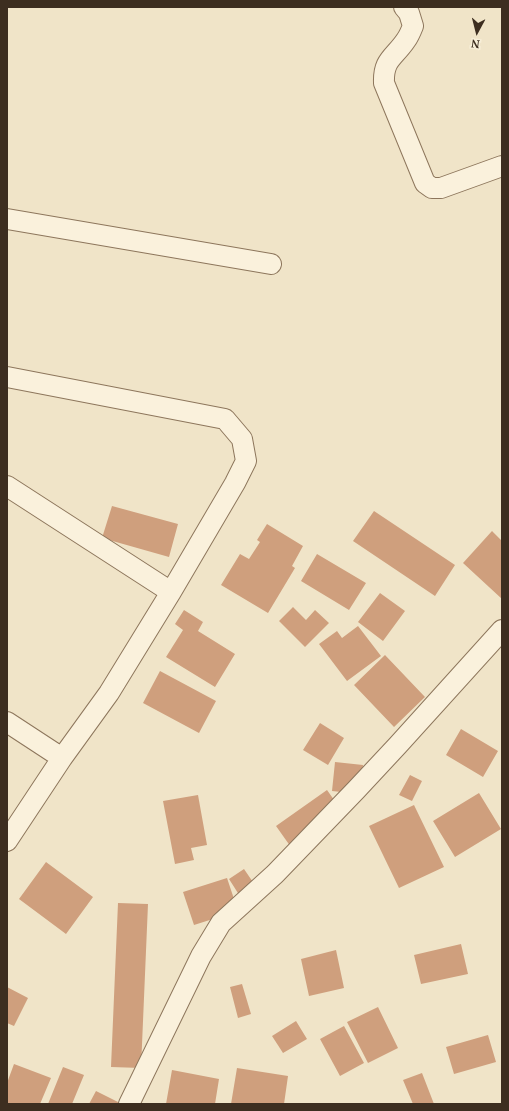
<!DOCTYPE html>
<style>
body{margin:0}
#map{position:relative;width:509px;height:1111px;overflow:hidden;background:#f0e4c8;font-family:"Noto Serif",serif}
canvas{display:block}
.frame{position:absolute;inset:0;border:8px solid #3d2e20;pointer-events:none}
.north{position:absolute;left:457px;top:12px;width:40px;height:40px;-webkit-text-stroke:3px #f7eed8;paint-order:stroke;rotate:187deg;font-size:11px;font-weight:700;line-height:16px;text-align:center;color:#3d2e20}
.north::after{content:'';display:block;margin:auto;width:14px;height:18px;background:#3d2e20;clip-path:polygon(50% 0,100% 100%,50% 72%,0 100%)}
</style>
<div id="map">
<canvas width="509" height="1111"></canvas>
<div class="frame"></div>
<div class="north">N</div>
</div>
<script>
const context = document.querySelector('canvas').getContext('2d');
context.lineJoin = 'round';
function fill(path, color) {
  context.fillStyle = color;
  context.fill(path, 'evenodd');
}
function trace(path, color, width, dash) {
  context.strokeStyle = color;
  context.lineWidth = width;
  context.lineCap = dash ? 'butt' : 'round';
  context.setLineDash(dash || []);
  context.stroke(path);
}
const building = new Path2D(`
 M112 506 178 524 169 557 102 538Z
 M374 511 455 565 435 596 353 541Z
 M267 524 303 546 292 566 295 568 268 613 221 585 240 554 249 559 260 542 257 540Z
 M492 531 502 541V599L463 563Z
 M317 554 366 583 349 610 301 581Z
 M380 593 405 611 383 641 358 622Z
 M293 607 306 620 315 610 329 623 305 647 279 621Z
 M184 610 203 622 198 631 235 654 215 687 166 657 183 630 175 624Z
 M358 626 381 656 347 681 319 644 337 631 342 638Z
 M385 655 425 697 394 727 354 685Z
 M160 671 216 701 199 733 143 703Z
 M320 723 344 738 328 765 303 750Z
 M461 729 498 751 483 777 446 755Z
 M335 762 363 765 360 794 332 791Z
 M410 775 422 781 412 801 399 795Z
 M327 790 344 814 293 850 276 826Z
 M479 793 501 829 455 857 433 821Z
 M198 795 207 845 191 848 194 860 175 864 163 801Z
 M414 805 444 867 399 888 369 826Z
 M46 862 93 897 66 934 19 899Z
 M244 869 259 891 243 901 229 879Z
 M227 878 238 911 194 925 183 892Z
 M118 903 148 904 141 1068 111 1067Z
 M461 944 468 974 421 984 414 955Z
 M336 950 344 988 309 996 301 959Z
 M242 984 251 1014 238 1018 230 987Z
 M7 987 28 998 14 1026 7 1023Z
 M378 1007 398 1048 368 1063 347 1022Z
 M296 1021 307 1039 283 1053 272 1036Z
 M344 1026 364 1063 340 1076 320 1039Z
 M488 1035 496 1062 454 1074 446 1047Z
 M14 1064 51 1078 40 1104H7V1083Z
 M63 1067 84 1075 72 1104H48Z
 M237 1068 288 1076 284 1104H231Z
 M172 1070 219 1079 215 1104H166Z
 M422 1073 434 1104H413L403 1080Z
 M96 1091 122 1104H89Z`);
const minor = new Path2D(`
 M404 7 409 13 413 26C411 31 409 36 406 40 394 58 383 59 384 83L425 183 432 188H441L502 166
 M7 219 271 264
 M7 377 225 419 242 439 246 461 235 483 171 592 109 693 62 758 7 841
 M7 486 171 592
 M7 722 62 758
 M129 1104 201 956 221 923 275 874 356 790 398 745 502 630`);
fill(building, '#cf9f7d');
trace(minor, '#8d765c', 22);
trace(minor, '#faf1dc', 20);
</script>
